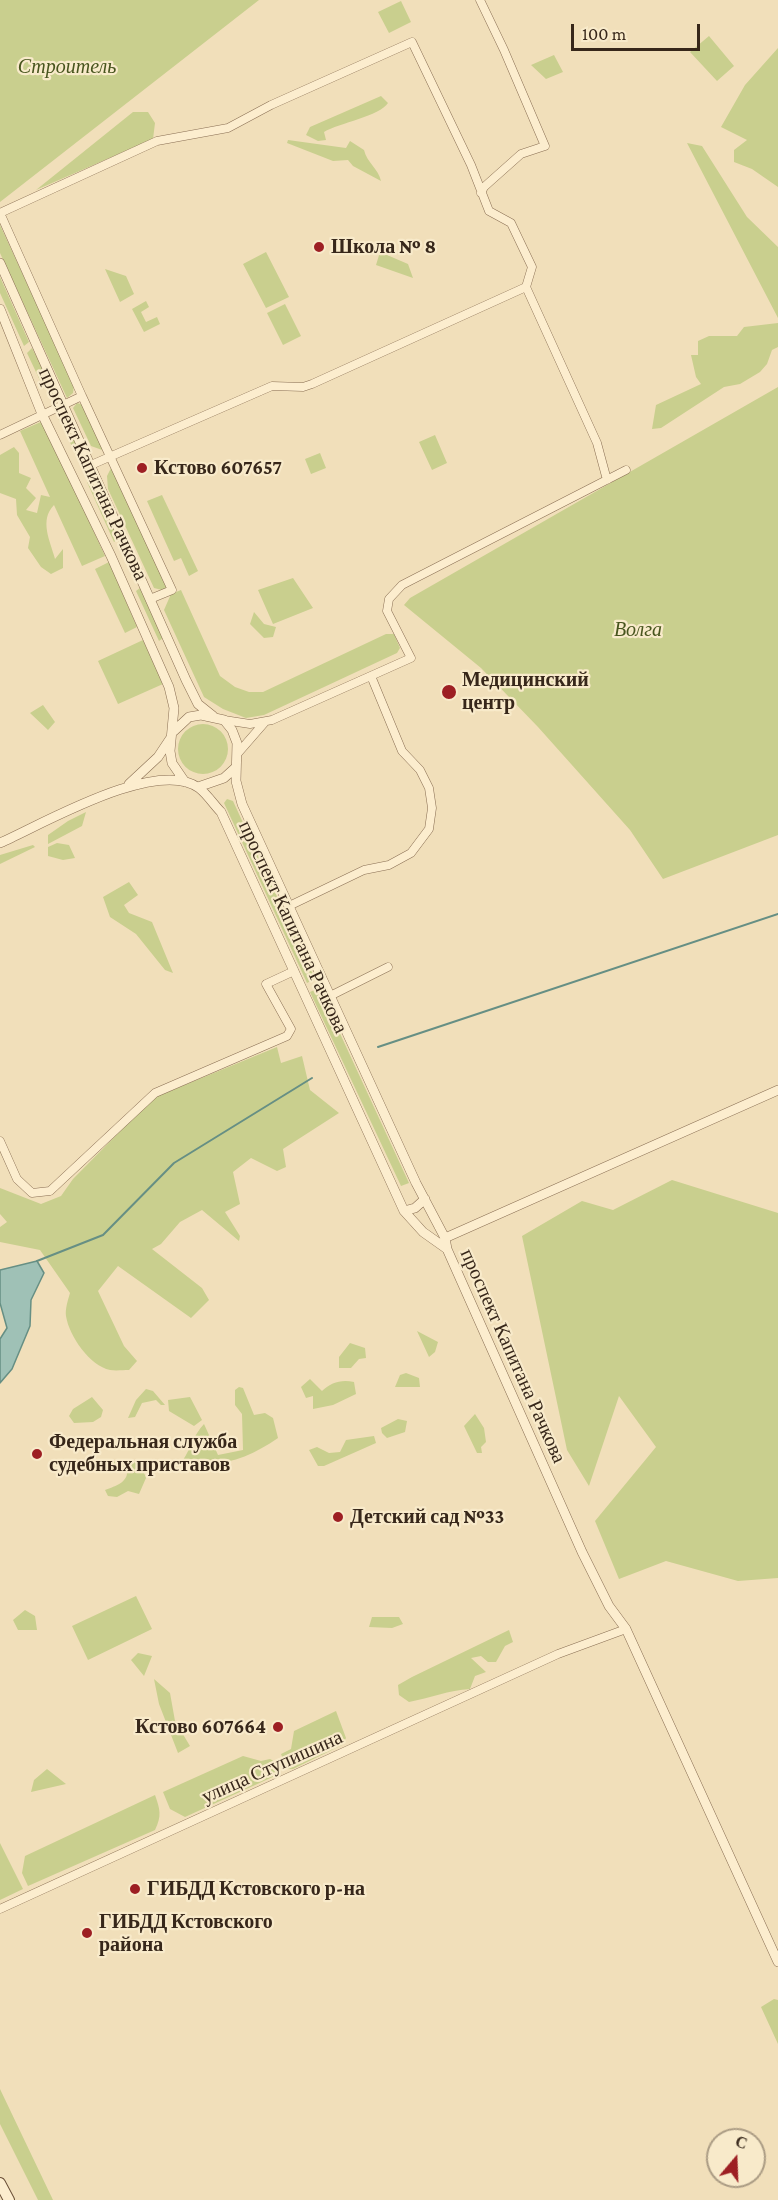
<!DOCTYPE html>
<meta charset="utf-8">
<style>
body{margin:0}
#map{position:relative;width:778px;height:2200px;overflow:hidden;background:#f1dfba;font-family:"Crimson Pro",serif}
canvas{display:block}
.north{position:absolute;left:706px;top:2128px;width:60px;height:60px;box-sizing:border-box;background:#f8eaca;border:2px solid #ab9c84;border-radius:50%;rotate:19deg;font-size:16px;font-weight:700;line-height:24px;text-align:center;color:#37271a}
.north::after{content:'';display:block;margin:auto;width:21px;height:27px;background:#9d1f23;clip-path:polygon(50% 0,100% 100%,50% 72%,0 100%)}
.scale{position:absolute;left:571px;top:24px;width:129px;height:27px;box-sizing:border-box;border:3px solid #37271a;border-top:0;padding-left:8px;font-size:18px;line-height:21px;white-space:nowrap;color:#37271a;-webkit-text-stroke:4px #f8eaca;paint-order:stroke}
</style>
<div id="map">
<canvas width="778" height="2200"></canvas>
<div class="north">С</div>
<div class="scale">100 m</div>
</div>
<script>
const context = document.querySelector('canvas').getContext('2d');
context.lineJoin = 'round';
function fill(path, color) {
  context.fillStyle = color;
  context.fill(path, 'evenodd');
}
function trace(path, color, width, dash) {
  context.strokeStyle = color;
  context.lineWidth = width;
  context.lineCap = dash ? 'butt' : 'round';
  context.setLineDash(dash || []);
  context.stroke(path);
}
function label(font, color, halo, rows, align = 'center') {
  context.font = font + ' "Crimson Pro",serif';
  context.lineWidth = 4.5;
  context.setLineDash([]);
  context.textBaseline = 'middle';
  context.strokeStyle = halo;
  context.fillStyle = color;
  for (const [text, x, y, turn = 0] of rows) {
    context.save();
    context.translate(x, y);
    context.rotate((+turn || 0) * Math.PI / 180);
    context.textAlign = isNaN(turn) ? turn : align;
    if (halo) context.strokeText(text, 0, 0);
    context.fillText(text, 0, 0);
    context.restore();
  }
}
const green = new Path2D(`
 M0 0H259L0 202Z
 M401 1 411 22 389 33 378 12Z
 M709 36 734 66 717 81 690 52Z
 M778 48V187L752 169 734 162V150L747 140 721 127 745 85Z
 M554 55 563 72 546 79 531 65Z
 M381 96 388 103C380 116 339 123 324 132L326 140 318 141 306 135 310 127Z
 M133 112H148L155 123 153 139 36 190Z
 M288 140 346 148 350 141 364 150C367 163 378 168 381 181L353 166 348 160 333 161 287 143Z
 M687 143 702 146 747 217 778 247V318Z
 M0 225 74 385 73 393 67 398 0 253Z
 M266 252 289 297 266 308 243 264Z
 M380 252 408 264 413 278 376 265Z
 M105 269 126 276 134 294 120 302Z
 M0 277 29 342 24 346 0 293Z
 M146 301 149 307 141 312 146 322 157 317 160 324 144 332 132 309Z
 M285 304 301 336 283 345 267 313Z
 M778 323V347L772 350 767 364 760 372 740 384 724 387 661 428 652 429 656 405 701 384 696 377 691 355H698V341L709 336H737L744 327Z
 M32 348 49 380 44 389 27 353Z
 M778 387V835L663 879 630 830 538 727 481 668 404 605 410 598Z
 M77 403 84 405 105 451 91 446 73 408Z
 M58 418H64L88 471 85 473Z
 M43 421 105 556 82 566 54 505C39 520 50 541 55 559L63 549V568L51 574 41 567 28 548 30 537 17 515 16 499 0 493V455L14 447 19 453V473L31 478 26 488 36 498 26 510 37 513 41 495 50 497 20 431Z
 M435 435 447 463 432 470 419 442Z
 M320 453 326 468 311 474 305 459Z
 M112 466 168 588 162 590 154 588 108 489 107 476Z
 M93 481 118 539 114 542 87 482Z
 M162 495 198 571 189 576 181 558 174 561 147 501Z
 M109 562 137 627 125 633 95 569Z
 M293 578 313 608 273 624 258 590Z
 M140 588 163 638 159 641 136 591Z
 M181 590 220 676 235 687 249 692H263L386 634H394L400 648 397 653 264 715 246 718 223 709 204 697 164 610 171 594Z
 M254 612 264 624 276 627 273 637 264 638 250 624Z
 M143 640 163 684 118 704 98 661Z
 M43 705 55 722 48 730 30 713Z
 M178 749a25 25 0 1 1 50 0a25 25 0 1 1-50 0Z
 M227 799 233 801 315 979 307 983 224 803Z
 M86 812 82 826 48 844V835L68 821Z
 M57 843 69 845 75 858 63 860 48 856V847Z
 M33 845 35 847 0 864V855Z
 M129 882 138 895 124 905 129 913 152 922 173 973 165 970 136 934 110 917 103 897Z
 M319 988 409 1183 401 1186 310 992Z
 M277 1047 281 1063 302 1056 310 1090 339 1113 283 1149 286 1167 277 1171 251 1158 233 1172 240 1204 225 1212 240 1236 239 1241 202 1210 180 1222 161 1244 152 1249 202 1288 209 1300 191 1318 118 1266 98 1291 124 1346 137 1361 129 1370C123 1370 116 1371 110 1370 90 1366 69 1336 66 1316 65 1309 68 1300 70 1293L40 1250 0 1242V1227L7 1222 0 1214V1188L41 1204 61 1196 73 1179 153 1098Z
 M672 1180 778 1213V1578L738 1581 666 1561 619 1579 595 1521 656 1447 619 1396 589 1486 567 1450 522 1236 582 1201 613 1210Z
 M417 1331 438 1342 435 1352 429 1357Z
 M350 1343 365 1348 366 1358 359 1359 351 1368H339V1357Z
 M406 1373 419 1378 420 1387H395L400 1375Z
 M310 1379 322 1391C331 1382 342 1379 354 1382L356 1394 333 1405 313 1409V1396L306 1398 301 1387Z
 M239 1387 243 1388 254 1415 265 1413 273 1418 278 1438C249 1458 219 1470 183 1460 191 1448 194 1434 204 1424L218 1455 243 1450 242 1414 235 1405V1390Z
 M146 1389 153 1391 165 1405H161L156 1400 142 1403 135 1417 128 1418 136 1400Z
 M92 1397 103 1410 101 1417 93 1422 74 1423 69 1416 73 1409Z
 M190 1397 202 1420 194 1426 169 1411 168 1400Z
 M475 1414 484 1428 486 1442 481 1447 482 1453H477L464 1426Z
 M398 1419 407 1421 405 1432 387 1438 382 1433 381 1428Z
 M374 1436 376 1443 324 1466H318L309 1450 317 1447 329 1453 340 1452 346 1440Z
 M115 1461 135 1462 141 1465 146 1478 139 1494 128 1491 117 1497 108 1496 105 1490C116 1486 129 1482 127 1469L108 1466Z
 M136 1596 152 1629 88 1660 72 1626Z
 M25 1610 35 1616 37 1630H18L13 1620Z
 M372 1617H399L403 1624 392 1628 369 1627Z
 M509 1630 513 1642 505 1646 496 1662H488L481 1656 471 1658 486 1672 475 1676 470 1689C449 1690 430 1698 409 1702L399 1695 398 1685 412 1677Z
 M138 1653 152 1656 144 1676 131 1660Z
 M154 1679 170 1693 175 1721 190 1746 178 1753 159 1704Z
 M336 1711 346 1738 342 1745 293 1769H287L281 1754 291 1749 294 1731Z
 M243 1756 261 1761 270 1759C277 1762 278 1767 277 1775L185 1817 170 1809 163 1792Z
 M47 1769 66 1784 31 1792 34 1780Z
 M155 1795C160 1809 162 1816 155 1830L28 1886 22 1873 25 1856Z
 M0 1843 23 1889 0 1900Z
 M774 1999 778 2000V2044L761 2007Z
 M0 2089 53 2200H38L0 2124Z`);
const water = new Path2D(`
 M37 1261 44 1273 31 1300 30 1326 12 1369 0 1383V1339L7 1328 0 1303V1270Z`);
const stream = new Path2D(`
 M378 1047 778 914
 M37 1261 103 1235 174 1163 312 1078`);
const minor = new Path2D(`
 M480 0 504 50 545 146 521 154 484 187 481 193
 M0 213 157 141 228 128 271 105 412 42 471 165 489 211 511 223 532 267 526 287 312 384 303 387 272 386 91 465
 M0 213 82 396 0 435
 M526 287 597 443 607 480
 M82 396 172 590 150 599
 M224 720 250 724 272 720 411 658 387 611 389 599 402 585 626 470
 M238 753 265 722
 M289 906 364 870 389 865 411 853 429 829 432 808 429 788 420 770 402 751 371 676
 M330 996 388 967
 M0 1141 17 1179 32 1193 50 1191 155 1093 287 1036 291 1029 266 984 294 971
 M0 1909 558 1654 626 1629`);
const tertiary = new Path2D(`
 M0 263 186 680 198 704 213 716
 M0 309 42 414 111 556 169 687 174 708 170 751 172 763 185 782
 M174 731 189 717 201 715 224 720 232 730 237 743 236 781 242 804 416 1183 445 1238 447 1249
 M129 784 158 757 170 739
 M198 787 224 778 235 768
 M0 843C43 824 157 757 199 788 207 794 214 805 221 812L404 1211 423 1232 447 1249 582 1552 609 1606 626 1629 778 1962
 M404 1211 415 1208 425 1199
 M445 1238 778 1090`);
const secondary = new Path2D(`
 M0 2183 9 2200`);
const markers = [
 [319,247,6,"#9d1f23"],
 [142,468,6,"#9d1f23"],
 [449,692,8,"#9d1f23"],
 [37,1454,6,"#9d1f23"],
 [338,1517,6,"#9d1f23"],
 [278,1727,6,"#9d1f23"],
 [135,1889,6,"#9d1f23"],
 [87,1933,6,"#9d1f23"]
];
const parkNames = [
 ["Строитель",67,67],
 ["Волга",638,630]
];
const poiNames = [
 ["Школа № 8",331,247],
 ["Кстово 607657",154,468],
 ["Медицинский",462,680],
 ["центр",462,703],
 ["Федеральная служба",49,1442],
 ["судебных приставов",49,1465],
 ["Детский сад №33",350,1517],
 ["Кстово 607664",266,1727,"right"],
 ["ГИБДД Кстовского р-на",147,1889],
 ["ГИБДД Кстовского",99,1922],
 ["района",99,1945]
];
const streetNames = [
 ["проспект Капитана Рачкова",93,474,65],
 ["проспект Капитана Рачкова",293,927,65],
 ["проспект Капитана Рачкова",513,1356,66],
 ["улица Ступишина",272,1767,-24]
];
fill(green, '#c9cf8e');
fill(water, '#9fc1b6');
trace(water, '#668f84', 1.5);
trace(stream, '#668f84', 2);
trace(minor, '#896e53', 9);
trace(tertiary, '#896e53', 10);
trace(secondary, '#6a4f37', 12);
trace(minor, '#fcedce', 8);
trace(tertiary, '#fcedce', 9);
trace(secondary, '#fcedce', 10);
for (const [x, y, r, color] of markers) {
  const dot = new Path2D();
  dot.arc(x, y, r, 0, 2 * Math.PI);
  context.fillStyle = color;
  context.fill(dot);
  trace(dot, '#f8eaca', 2);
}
label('italic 20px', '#48551e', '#f8eaca', parkNames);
label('bold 20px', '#37271a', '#f8eaca', poiNames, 'left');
label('20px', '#37271a', '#f8eaca', streetNames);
</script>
